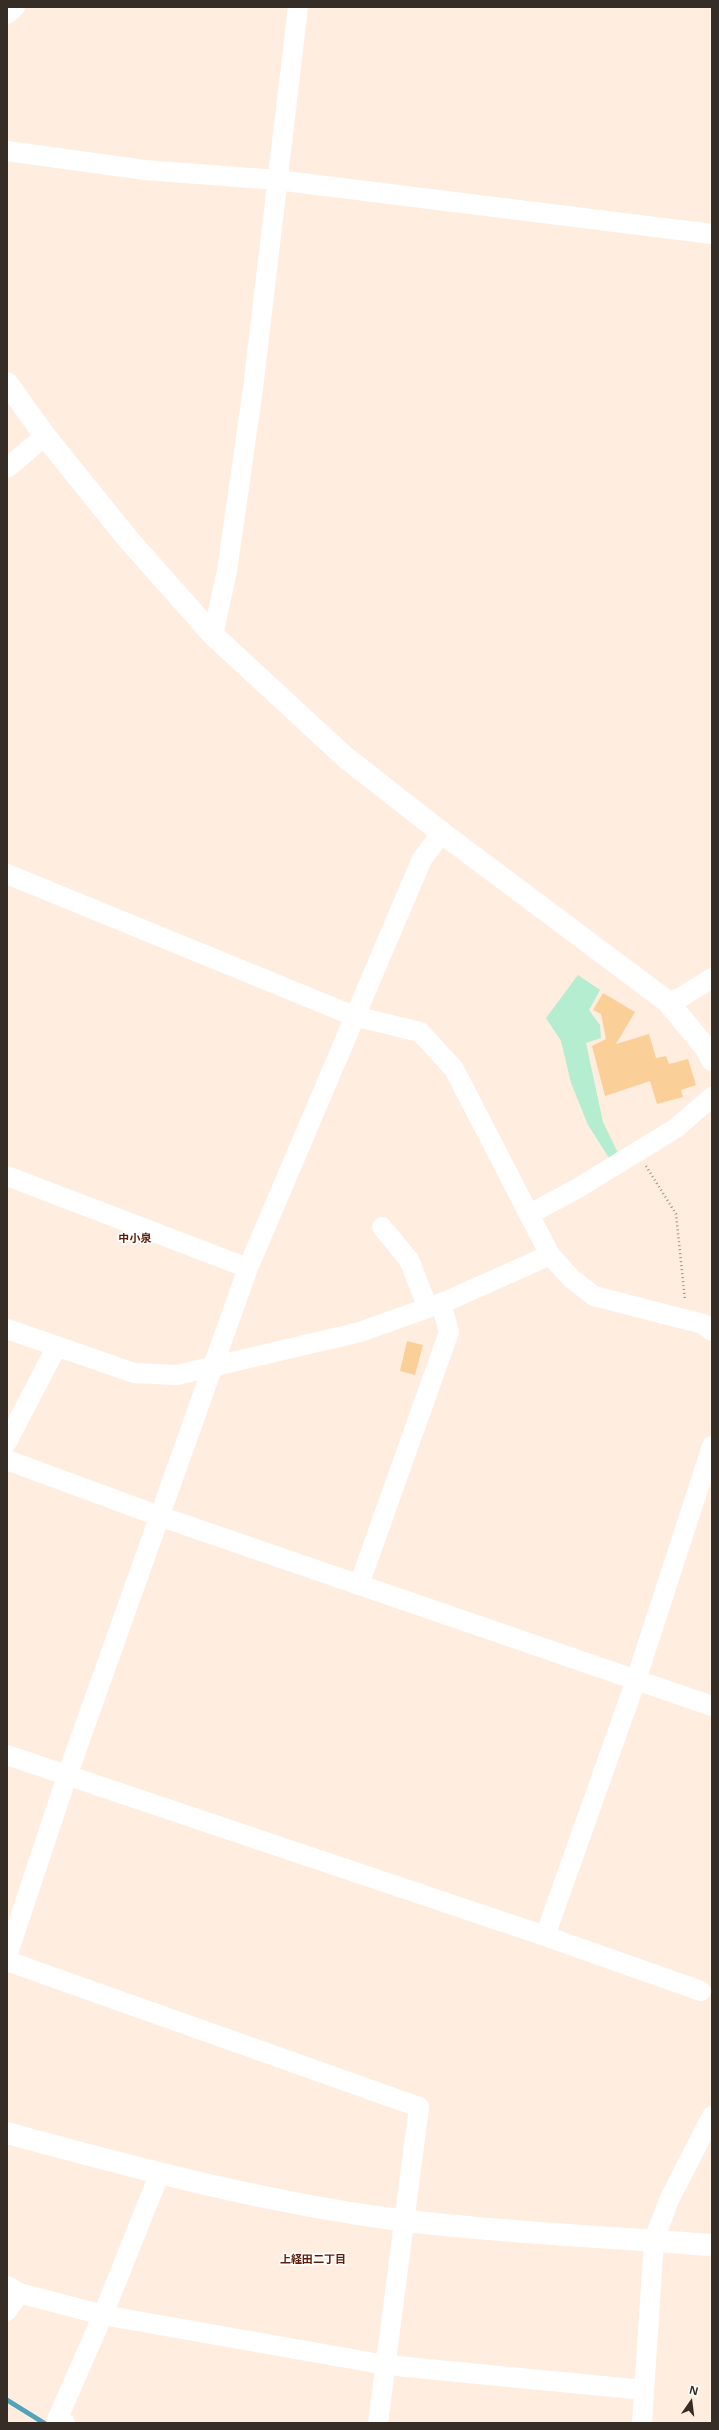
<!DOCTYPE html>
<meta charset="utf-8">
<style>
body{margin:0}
#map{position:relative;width:719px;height:2430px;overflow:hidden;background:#ffede0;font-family:"Noto Sans",sans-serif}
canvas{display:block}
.frame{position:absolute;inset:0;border:8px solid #352d26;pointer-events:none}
.north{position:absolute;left:671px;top:2382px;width:40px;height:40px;-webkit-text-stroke:3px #fefefe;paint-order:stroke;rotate:14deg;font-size:11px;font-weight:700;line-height:16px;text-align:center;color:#352d26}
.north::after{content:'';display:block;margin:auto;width:14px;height:18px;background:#352d26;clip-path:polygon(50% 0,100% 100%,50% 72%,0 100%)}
</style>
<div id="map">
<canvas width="719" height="2430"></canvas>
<div class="frame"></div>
<div class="north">N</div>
</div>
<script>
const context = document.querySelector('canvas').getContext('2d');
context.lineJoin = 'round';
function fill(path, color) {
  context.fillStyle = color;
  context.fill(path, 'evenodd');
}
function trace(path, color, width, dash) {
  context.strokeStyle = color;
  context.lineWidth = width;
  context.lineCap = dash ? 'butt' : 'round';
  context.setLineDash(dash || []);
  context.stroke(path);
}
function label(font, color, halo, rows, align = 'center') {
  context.font = font + ' "Noto Sans","Noto Sans JP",sans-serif';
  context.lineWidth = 3.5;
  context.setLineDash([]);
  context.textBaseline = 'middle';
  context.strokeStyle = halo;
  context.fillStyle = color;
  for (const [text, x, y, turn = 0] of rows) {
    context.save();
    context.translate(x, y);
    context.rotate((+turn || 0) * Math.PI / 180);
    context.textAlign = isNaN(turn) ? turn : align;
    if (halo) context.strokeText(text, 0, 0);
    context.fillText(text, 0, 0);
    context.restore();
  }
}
const green = new Path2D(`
 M578 975 600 990 589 1010 600 1025 601 1038 586 1043 603 1122 618 1153 611 1161 588 1125 571 1083 561 1041 546 1018Z`);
const stream = new Path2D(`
 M7 2400 44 2423`);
const building = new Path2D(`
 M603 993 635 1012 616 1044 649 1034 656 1058 666 1056 669 1064 688 1059 696 1085 681 1090 683 1097 657 1104 650 1081 605 1096 592 1046 606 1039 601 1014 593 1010Z
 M407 1341 423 1345 415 1375 400 1371Z`);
const path = new Path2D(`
 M646 1166 676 1214 685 1300`);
const street = new Path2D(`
 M7 14 15 7
 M7 151 145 170 277 180 712 234
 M7 468 45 436
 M213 635 227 571 253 388 298 7
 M7 874 354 1016 420 1032 454 1069 550 1255 571 1278 594 1296 703 1324 712 1331
 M668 1002 680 998 712 978
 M7 1176 248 1268
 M530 1214 578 1188 676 1128 712 1097
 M382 1227 409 1260 428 1308
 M7 1329 134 1373 177 1375 360 1332 447 1301 550 1255
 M7 1442 57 1346
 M7 1460 159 1516 712 1706
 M359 1585 449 1332 441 1303
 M7 1755 545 1936 636 1680 712 1446
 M545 1936 701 1991
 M7 1956 67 1776 248 1268 422 859 442 833
 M7 1961 419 2107 378 2423
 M7 2286 19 2293 7 2311
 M19 2293 103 2315 386 2365 644 2390
 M65 2423 57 2420 103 2315 159 2175
 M642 2423 654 2240 669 2200 712 2116`);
const secondary = new Path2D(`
 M7 383 45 436 128 539 213 635 345 757 442 833 668 1002 705 1047 712 1060
 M7 2133C139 2169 271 2204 407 2221 509 2233 610 2237 712 2245`);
const neighbourhoodNames = [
 ["中小泉",135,1239],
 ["上経田二丁目",313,2260]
];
fill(green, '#b4edcf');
trace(stream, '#52a2ba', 5);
fill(building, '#fad098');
trace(path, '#9e9187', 2.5, [1, 3]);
trace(street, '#fff', 20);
trace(secondary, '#fff', 22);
label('bold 11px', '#5d1c05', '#fefefe', neighbourhoodNames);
</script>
